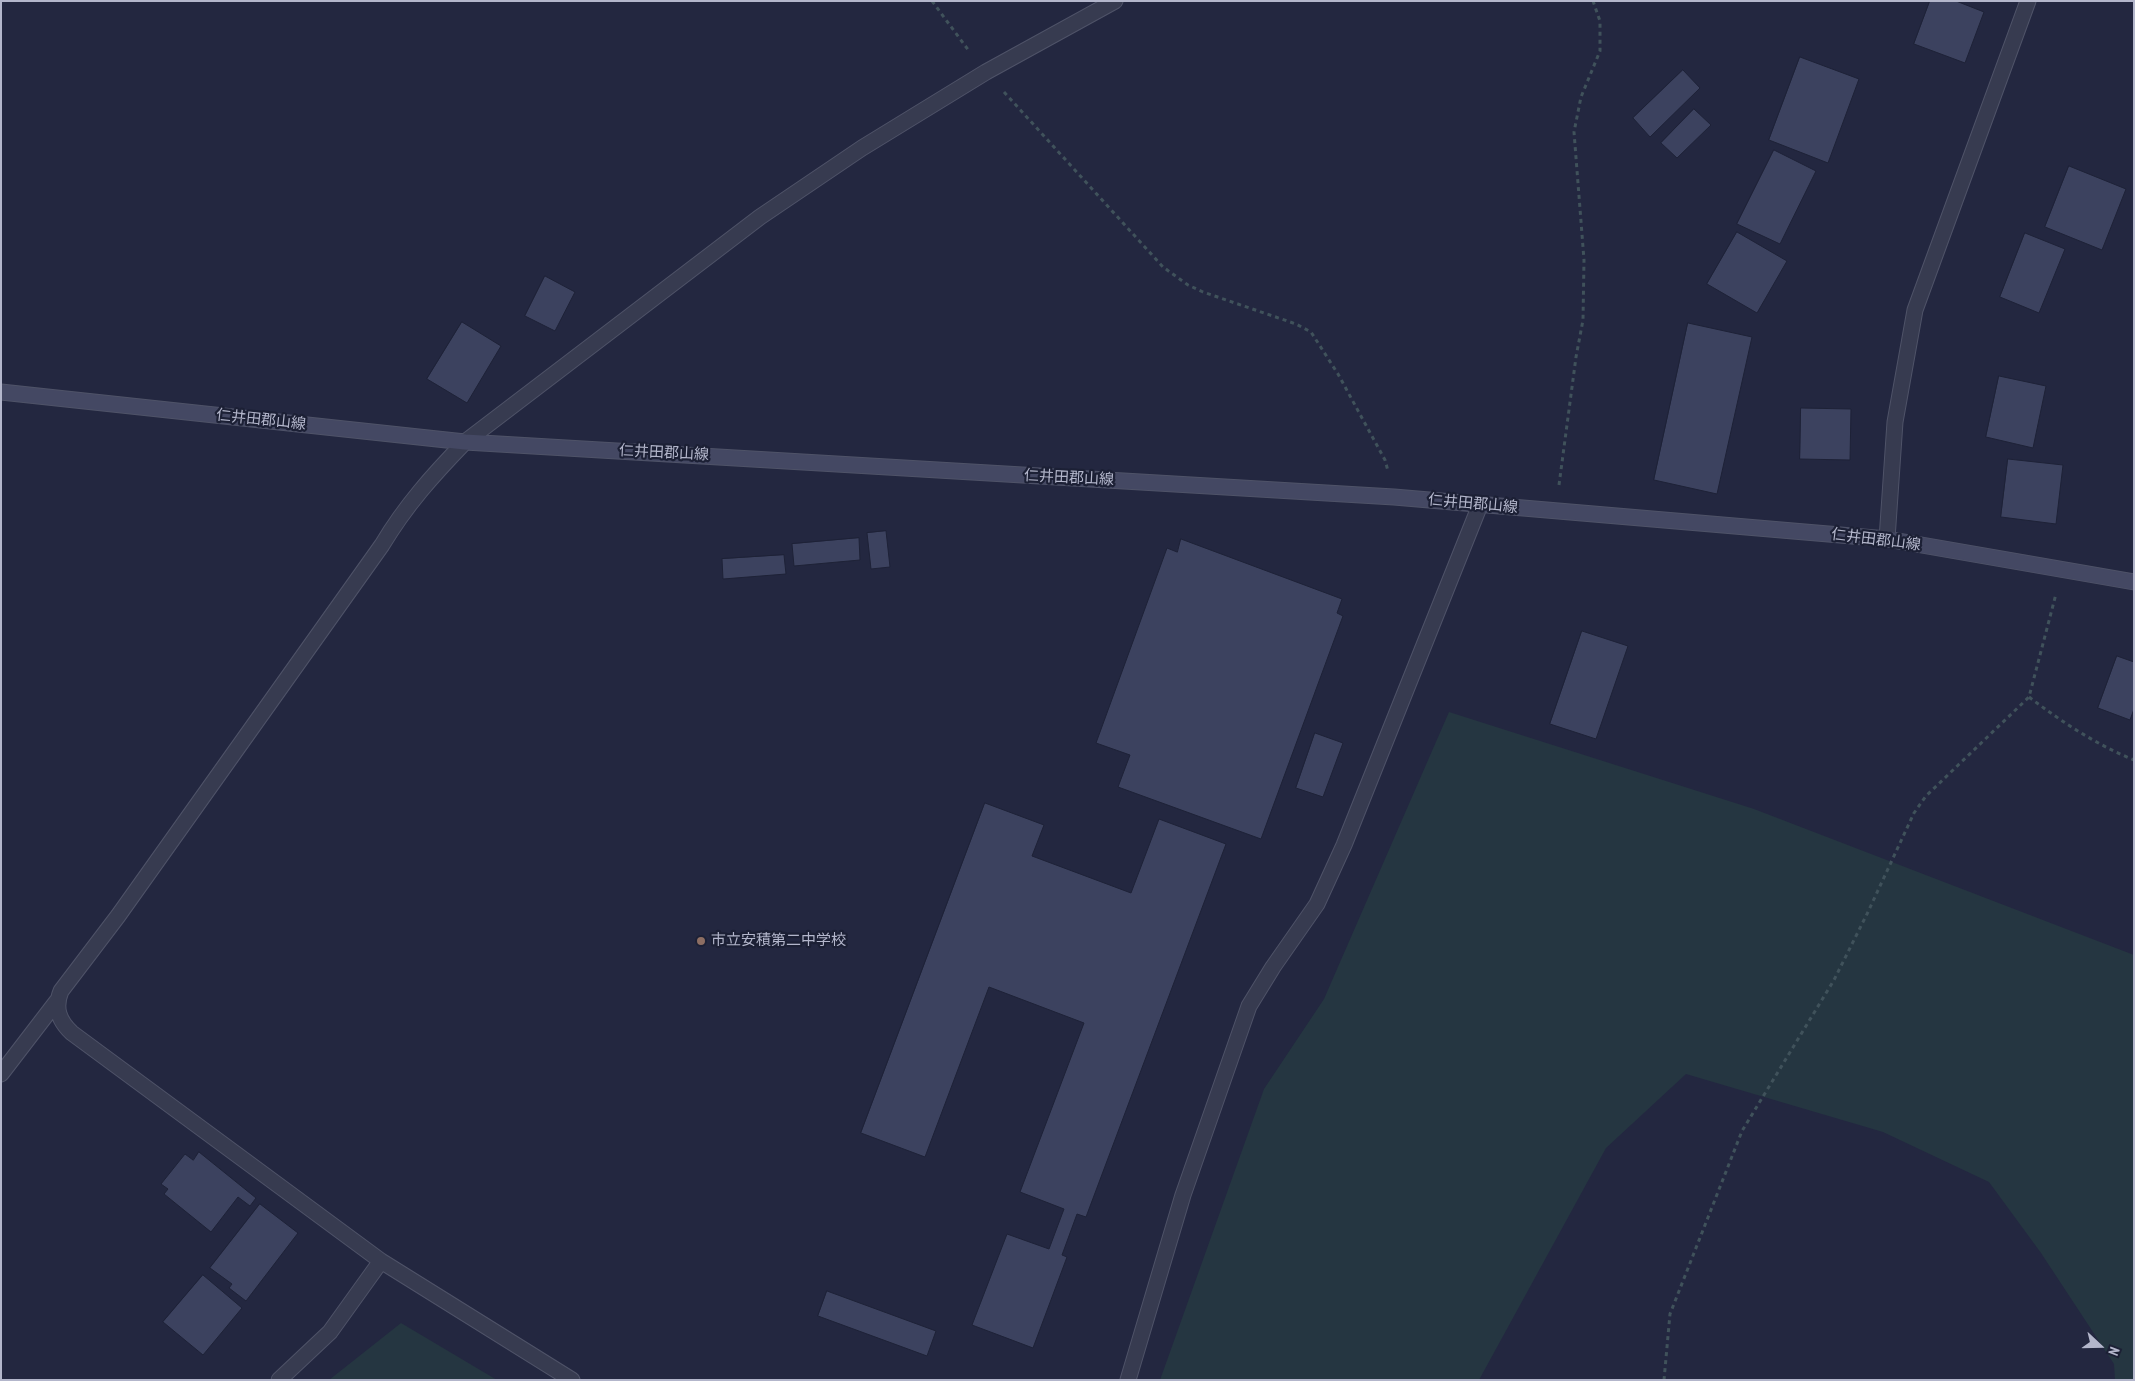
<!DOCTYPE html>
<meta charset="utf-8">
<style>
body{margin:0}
#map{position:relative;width:2135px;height:1381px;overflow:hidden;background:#232740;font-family:"PT Sans Narrow",sans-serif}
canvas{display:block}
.frame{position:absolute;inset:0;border:2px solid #b3b6cb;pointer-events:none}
.north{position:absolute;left:2075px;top:1321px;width:50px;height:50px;-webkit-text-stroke:4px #1c2035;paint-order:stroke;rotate:111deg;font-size:14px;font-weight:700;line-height:20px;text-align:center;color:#b3b6cb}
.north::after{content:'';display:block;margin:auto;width:18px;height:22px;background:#b3b6cb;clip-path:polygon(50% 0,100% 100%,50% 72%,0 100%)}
</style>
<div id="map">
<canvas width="2135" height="1381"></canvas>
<div class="frame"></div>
<div class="north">N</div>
</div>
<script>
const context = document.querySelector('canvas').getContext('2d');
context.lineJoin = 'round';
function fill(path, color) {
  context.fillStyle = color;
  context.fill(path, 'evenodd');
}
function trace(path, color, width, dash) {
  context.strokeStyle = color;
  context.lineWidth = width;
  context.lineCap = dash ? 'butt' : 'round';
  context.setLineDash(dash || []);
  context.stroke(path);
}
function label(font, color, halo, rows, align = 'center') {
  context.font = font + ' "PT Sans Narrow","Noto Sans JP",sans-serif';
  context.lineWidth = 4.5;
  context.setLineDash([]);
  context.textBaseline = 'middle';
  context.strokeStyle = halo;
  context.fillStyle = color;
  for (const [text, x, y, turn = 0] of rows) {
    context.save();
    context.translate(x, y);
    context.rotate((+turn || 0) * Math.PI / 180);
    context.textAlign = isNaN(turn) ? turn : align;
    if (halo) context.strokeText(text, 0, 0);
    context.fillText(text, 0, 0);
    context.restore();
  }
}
const green = new Path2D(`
 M1449 712 1754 809 2134 955V1380H2115L2114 1364 2041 1253 1989 1182 1883 1132 1686 1074 1606 1148 1479 1380H1160L1264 1089 1324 999Z
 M401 1323 497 1380H329Z`);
const building = new Path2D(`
 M1930 1H1956L1984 12 1965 63 1914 44Z
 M1800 57 1859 79 1828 163 1769 140Z
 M1683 70 1700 88 1650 137 1633 118Z
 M1694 109 1711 125 1677 158 1661 143Z
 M1774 150 1816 171 1780 244 1737 224Z
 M2069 166 2126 189 2102 250 2045 227Z
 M1737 232 1787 261 1757 313 1707 284Z
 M2025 233 2065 249 2039 313 2000 297Z
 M545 276 575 292 555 331 525 316Z
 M462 322 501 346 467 403 427 379Z
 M1688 323 1752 337 1717 494 1654 480Z
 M1999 376 2046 386 2033 448 1986 437Z
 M1801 408 1851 409 1850 460 1800 459Z
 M2008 459 2063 465 2056 524 2001 517Z
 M886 531 890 567 871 569 867 533Z
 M859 538 860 560 794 566 792 544Z
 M1181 539 1342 599 1337 613 1343 616 1261 839 1118 787 1130 755 1096 743 1167 548 1177 552Z
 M784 555 786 574 723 579 722 559Z
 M1582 631 1628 646 1596 739 1550 724Z
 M2117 656 2134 662V709L2130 720 2098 708Z
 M1315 733 1343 743 1323 797 1296 788Z
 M985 803 1044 825 1032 856 1131 893 1159 819 1226 844 1086 1217 1077 1214 1062 1255 1067 1257 1033 1348 972 1325 1007 1234 1049 1249 1064 1209 1020 1192 1084 1023 989 987 925 1157 861 1133Z
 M199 1152 256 1198 250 1206 238 1197 211 1232 164 1194 168 1189 161 1184 185 1154 193 1160Z
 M260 1204 298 1233 246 1301 229 1288 232 1284 210 1268Z
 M203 1275 242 1308 203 1355 163 1322Z
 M827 1291 936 1331 927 1356 818 1316Z`);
const path = new Path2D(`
 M932 1 969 51
 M1004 92 1163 267 1188 285 1203 292 1296 324 1311 332 1338 374 1385 460 1388 471
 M1559 485 1576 357 1583 320 1584 260 1574 132 1581 97 1600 51V21L1593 1
 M2029 697C2062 722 2095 744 2134 760
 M1664 1380 1670 1314 1742 1131 1834 980 1867 914 1914 813 1926 796 2029 697 2056 594`);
const minor = new Path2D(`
 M1 1074 57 1001
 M279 1380 330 1332 381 1261
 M572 1380 381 1261 72 1033C59 1021 54 1008 61 991L118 916 382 545C406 505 433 475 465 442L760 217 862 148 986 72 1115 1
 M1128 1380 1183 1195 1249 1006 1273 967 1317 904 1344 845 1480 505`);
const tertiary = new Path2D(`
 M1887 539 1895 422 1915 310 2028 1`);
const secondary = new Path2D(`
 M1 392 465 442 1394 497 1887 539 2134 582`);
const markers = [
 [701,941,5,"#8d6e63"]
];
const streetNames = [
 ["仁井田郡山線",261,420,6],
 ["仁井田郡山線",664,453,3],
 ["仁井田郡山線",1069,478,3],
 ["仁井田郡山線",1473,504,5],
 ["仁井田郡山線",1876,540,7]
];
const poiNames = [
 ["市立安積第二中学校",711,941]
];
fill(green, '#253641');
fill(building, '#3c425f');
trace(building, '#1e2237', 1);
trace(minor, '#4f5368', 17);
trace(tertiary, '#4f5368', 17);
trace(secondary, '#4f5368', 17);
trace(path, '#40525b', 3, [4, 4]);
trace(minor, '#373b50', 15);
trace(tertiary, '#373b50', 15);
trace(secondary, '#444863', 15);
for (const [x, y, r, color] of markers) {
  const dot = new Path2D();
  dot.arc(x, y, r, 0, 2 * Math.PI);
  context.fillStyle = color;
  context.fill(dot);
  trace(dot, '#1c2035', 2);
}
label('15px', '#b3b6cb', '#1c2035', streetNames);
label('15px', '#b3b6cb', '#1c2035', poiNames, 'left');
</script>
